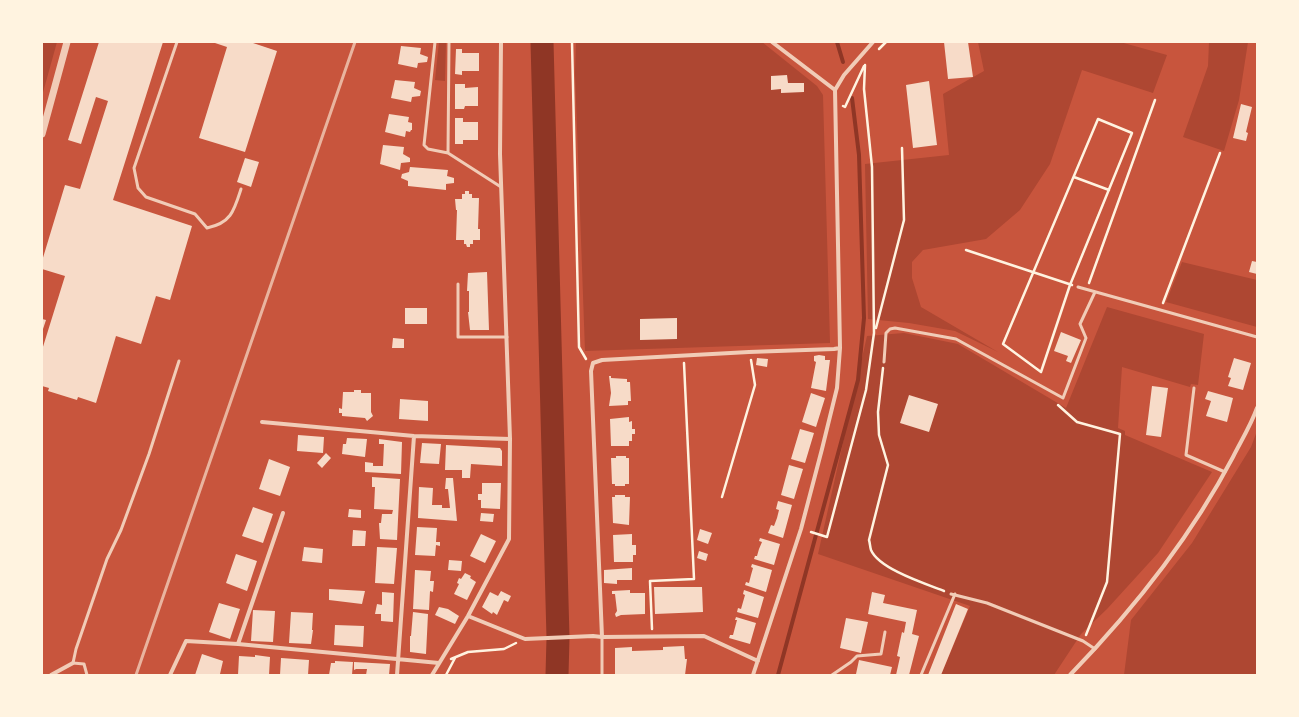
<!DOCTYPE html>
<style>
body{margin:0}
#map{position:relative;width:1299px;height:717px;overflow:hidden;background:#c8553d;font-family:Mulish,sans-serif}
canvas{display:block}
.frame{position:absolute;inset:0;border:43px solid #fff3e0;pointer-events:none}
</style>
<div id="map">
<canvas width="1299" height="717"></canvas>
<div class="frame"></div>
</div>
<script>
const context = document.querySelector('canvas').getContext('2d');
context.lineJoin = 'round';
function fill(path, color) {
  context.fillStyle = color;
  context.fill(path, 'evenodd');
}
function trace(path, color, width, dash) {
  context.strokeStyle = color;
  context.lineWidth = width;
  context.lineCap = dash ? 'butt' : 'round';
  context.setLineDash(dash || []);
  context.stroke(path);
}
const green = new Path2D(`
 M42 42H57L42 96Z
 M439 42H446L445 81 435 80Z
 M576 42H762L817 86 823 95 830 343 585 351 575 73Z
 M978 42H1120L1167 55 1153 93 1082 70 1050 164 1020 210 986 239 923 250 912 262V278L921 307 998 352 955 331 909 323 868 319 865 164 949 155 943 94 984 71Z
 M1209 42H1248L1239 100 1224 151 1183 137 1208 66Z
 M1182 262 1257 280V327L1166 302Z
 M1107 307 1204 334 1198 385 1191 384 1190 387 1122 367 1118 428 1125 431V435L1212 472 1158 553 1107 609 1081 634 1054 675H941L970 606 818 554 867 336 904 333 958 344 1066 408Z
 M1257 431V675H1124L1131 620 1192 543 1251 447Z`);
const stream = new Path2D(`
 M837 42 843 62
 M778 675 858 380 864 318 859 155 852 98`);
const river = new Path2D(`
 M542 42 558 638 557 675`);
const building = new Path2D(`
 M99 42H163L113 200 192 226 170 300 156 296 141 344 116 336 96 403 78 397 77 400 48 391 49 388 42 386V350L65 276 42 269V261L65 185 80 189 108 101 96 97 81 144 68 140Z
 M212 42H250L277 51 245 152 199 138 227 47Z
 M944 42H968L973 77 948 79Z
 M401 46 421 48 420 54 428 57 427 62 418 63 417 68 398 64Z
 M456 49H462V53H479V71H462V75L455 74Z
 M787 75 788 83H804V92L781 93V89L771 90V76Z
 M395 80 415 82 414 88 421 91 420 96 412 97 411 102 391 98Z
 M929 81 937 145 913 148 906 85Z
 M455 84H465V88L478 87V106H465L464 109H455Z
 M1241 104 1252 107 1246 132 1248 133 1246 141 1233 138Z
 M389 114 409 117 408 122 412 123V130H411L410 132 406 131 405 137 385 132Z
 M455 118H463V122H478V140H463V144H455Z
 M383 145 404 147 403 154 410 158V162L401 163 400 170 380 164Z
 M245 158 259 162 251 187 237 182Z
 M410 167 448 170 447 176 454 178V183L446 184V190L408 186V181L401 178 402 174 409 172Z
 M465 191H469V194H472V198H479L478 229H480V240H473V244H470V247H467L466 244H464V240H456L457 210H456L455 199H462V194H465Z
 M1252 261 1257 262V274L1249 272Z
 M487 272 489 330H470L468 312H469V291H467L468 273Z
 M405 308H427V324H405Z
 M677 318V339L640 340V319Z
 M42 319 46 320 42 332Z
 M1061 332 1081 340 1071 363 1066 361 1068 356 1054 351Z
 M393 338 404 339V348H392Z
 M819 355 825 356V360H830L826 391 811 388 816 362 814 361V356Z
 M757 358 768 359 767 367 756 365Z
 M1234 358 1251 363 1243 390 1228 386 1231 378 1228 377Z
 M609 376H611V378L627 379V382H630L631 401H628V405L609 406 611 393Z
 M1152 386 1168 388 1161 437 1146 435Z
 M354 390H361V393H371V412L373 416 367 421 365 418 342 416V413H339V408L342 409 343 392H354Z
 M1208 391 1233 398 1227 422 1206 416 1211 401 1205 399Z
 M811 393 825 398 816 427 802 422Z
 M909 395 938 404 929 432 900 423Z
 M400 399 428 401V421L399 419Z
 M629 417V422L632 421V429H635V434H632V441H629V446H611L610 419Z
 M800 429 814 433 805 463 791 459Z
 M298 435 324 437 323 453 297 451Z
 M347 438 367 439 365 457 342 454 343 444H346Z
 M379 439 402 442 401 474 365 472V462L373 463V466H383L384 444H379Z
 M422 443 441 444 439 464 420 463Z
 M446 445 500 448 502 451V466L471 464 470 478H462V470H445Z
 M326 453 331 458 322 468 317 463Z
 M616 456H626V458H629V484H625V486H615V484H612L611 458H616Z
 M269 459 290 467 280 496 259 489Z
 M789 465 803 469 794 499 781 495Z
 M372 477 400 479 397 540 380 539 379 523H381L382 514H392L393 510 374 509 375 487H372Z
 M446 478H453L457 521 418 518 419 487 433 488 432 505H442V508H450L448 489H445Z
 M482 483H501L500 509 481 508V500H478V494H482Z
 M615 495H625V497H630L629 525 613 523 612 497H615Z
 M778 501 792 505 783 538 768 533 771 525 774 526 777 518 779 510 776 509Z
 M253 507 273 514 263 543 242 536Z
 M349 509 361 510V518L348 517Z
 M481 513 494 514 493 522 480 521Z
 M417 527 437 528 436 542H440V546L436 545 435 556 415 555Z
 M700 529 712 533 708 544 697 540Z
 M353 530 366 531 365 546H352Z
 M481 534 496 541 485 563 470 556Z
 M632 534V545H636V555H633V562H614L613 535Z
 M760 538 780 544 774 565 754 559 755 556H757L759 549 762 542 759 541Z
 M304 547 323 549 322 563 302 561Z
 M377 547 397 548 394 584 375 583Z
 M699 551 708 554 706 561 697 558Z
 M236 554 257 561 247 591 226 583Z
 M449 560 462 561 461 571 448 570Z
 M752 564 772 570 766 592 745 585 746 582 749 583 751 575 753 568 751 567Z
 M632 568V580H617V584L604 583V570Z
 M415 570 431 571 430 581H434L433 592 430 591 429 610 413 609Z
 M465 573 471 576 470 578 476 582 467 600 454 594 459 584 457 583 459 578 461 579Z
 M654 587H702L703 612 655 614Z
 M329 589 365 591 362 604 329 600Z
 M630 590V593H645V614L621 615 616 617 615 614 617 611 615 594H612V591Z
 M744 590 764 597 758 618 737 612 738 608 741 609 745 595 743 594Z
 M501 591 511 596 508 602 504 600 497 615 493 612 492 614 482 607 490 592 498 596Z
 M382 592 394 593 393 622 381 621V614H375L377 604 382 605Z
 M872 592 885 595 883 603 917 610 912 634 919 636 909 675H896L900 657 897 656 902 632 904 633 906 622 868 614Z
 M219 603 240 609 230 639 209 632Z
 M956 604 968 609 941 675H928Z
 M439 607 448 609 459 616 455 624 435 615Z
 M253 610 275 611 273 642 251 641Z
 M291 612 313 613 312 630H313L311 644 289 643Z
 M413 612 428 614 426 654 410 652V636H411Z
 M736 617 756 623 750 644 729 638 730 635H733L737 620H735Z
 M846 618 868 622 861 653 840 648Z
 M335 625 364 626 363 647 334 645Z
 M684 646 685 659H687L685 675H615V648L632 647V651L663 650V647Z
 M202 654 223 661 220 674 195 675Z
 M255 655 270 657 269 675H238L239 656 255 657Z
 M281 658 309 660 308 675H280Z
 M859 660 892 667 890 675 856 674Z
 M335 661 353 662 352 675H329L331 663H335Z
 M354 662 390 664 389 675H366L367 669H356L354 670Z`);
const path = new Path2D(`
 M572 42 579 347 586 359
 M879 49 886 42
 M843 106 845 107 864 66
 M1098 119 1132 133 1070 285 1041 372 1003 344Z
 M1074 177 1109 190
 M966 250 1072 285
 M1089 283 1155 100
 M1163 303 1220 153
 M876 328 904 220 902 148
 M883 368 878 412 879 435 888 465 869 540C870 543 870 547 871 550 879 569 926 584 944 591
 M1058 405 1077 422 1120 434 1107 582 1086 635
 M722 497 755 385 751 360
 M811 532 827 537 866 390 874 333 872 167 864 89 865 65
 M652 629 650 581 694 579 684 363
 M451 659 468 652 504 649 516 643
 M446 675 455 658`);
const service = new Path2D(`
 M177 42 134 168 138 188 146 197 195 214 207 228C231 223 234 211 241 189
 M435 42 424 145 428 149 448 153 501 187
 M448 153 449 42
 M458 284V337H507
 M1078 287 1257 337
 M884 362 886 333 890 329 895 328 956 339 1063 398 1086 338 1080 324 1095 292
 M1194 388 1186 455 1225 472
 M951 594 987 603 1083 641 1095 649
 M87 675 84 664 73 663 76 649 107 559 121 530 149 454 179 361
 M602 675V637
 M832 675 851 662 857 656 881 654 885 632
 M921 675 955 594`);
const minor = new Path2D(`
 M772 42 835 90
 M262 422 414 436 510 439
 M468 616 525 639 593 636 602 637 704 636 758 661
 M602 637 591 371 593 363 602 360 749 352 834 349 840 348
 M238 644 283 513
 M51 675 73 663
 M170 675 186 641 238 644 439 663
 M397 675 414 436
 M432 675 468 616 509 539 510 439 500 154 501 42
 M753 675 801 529 822 449 837 388 840 348 835 90 844 75 873 42
 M1070 675C1133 610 1191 537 1233 457 1241 441 1251 425 1257 408`);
const tertiary = new Path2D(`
 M42 134 67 42`);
const rail = new Path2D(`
 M136 675 355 42`);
fill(green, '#ae4732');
trace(stream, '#8f3625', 4);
trace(river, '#8f3625', 23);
fill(building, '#f7dbc8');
trace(path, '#fff3e0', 2.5);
trace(service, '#f1ccb7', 3);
trace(minor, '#f1ccb7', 4);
trace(tertiary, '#f1ccb7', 7);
trace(rail, '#e9b49f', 3);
</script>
